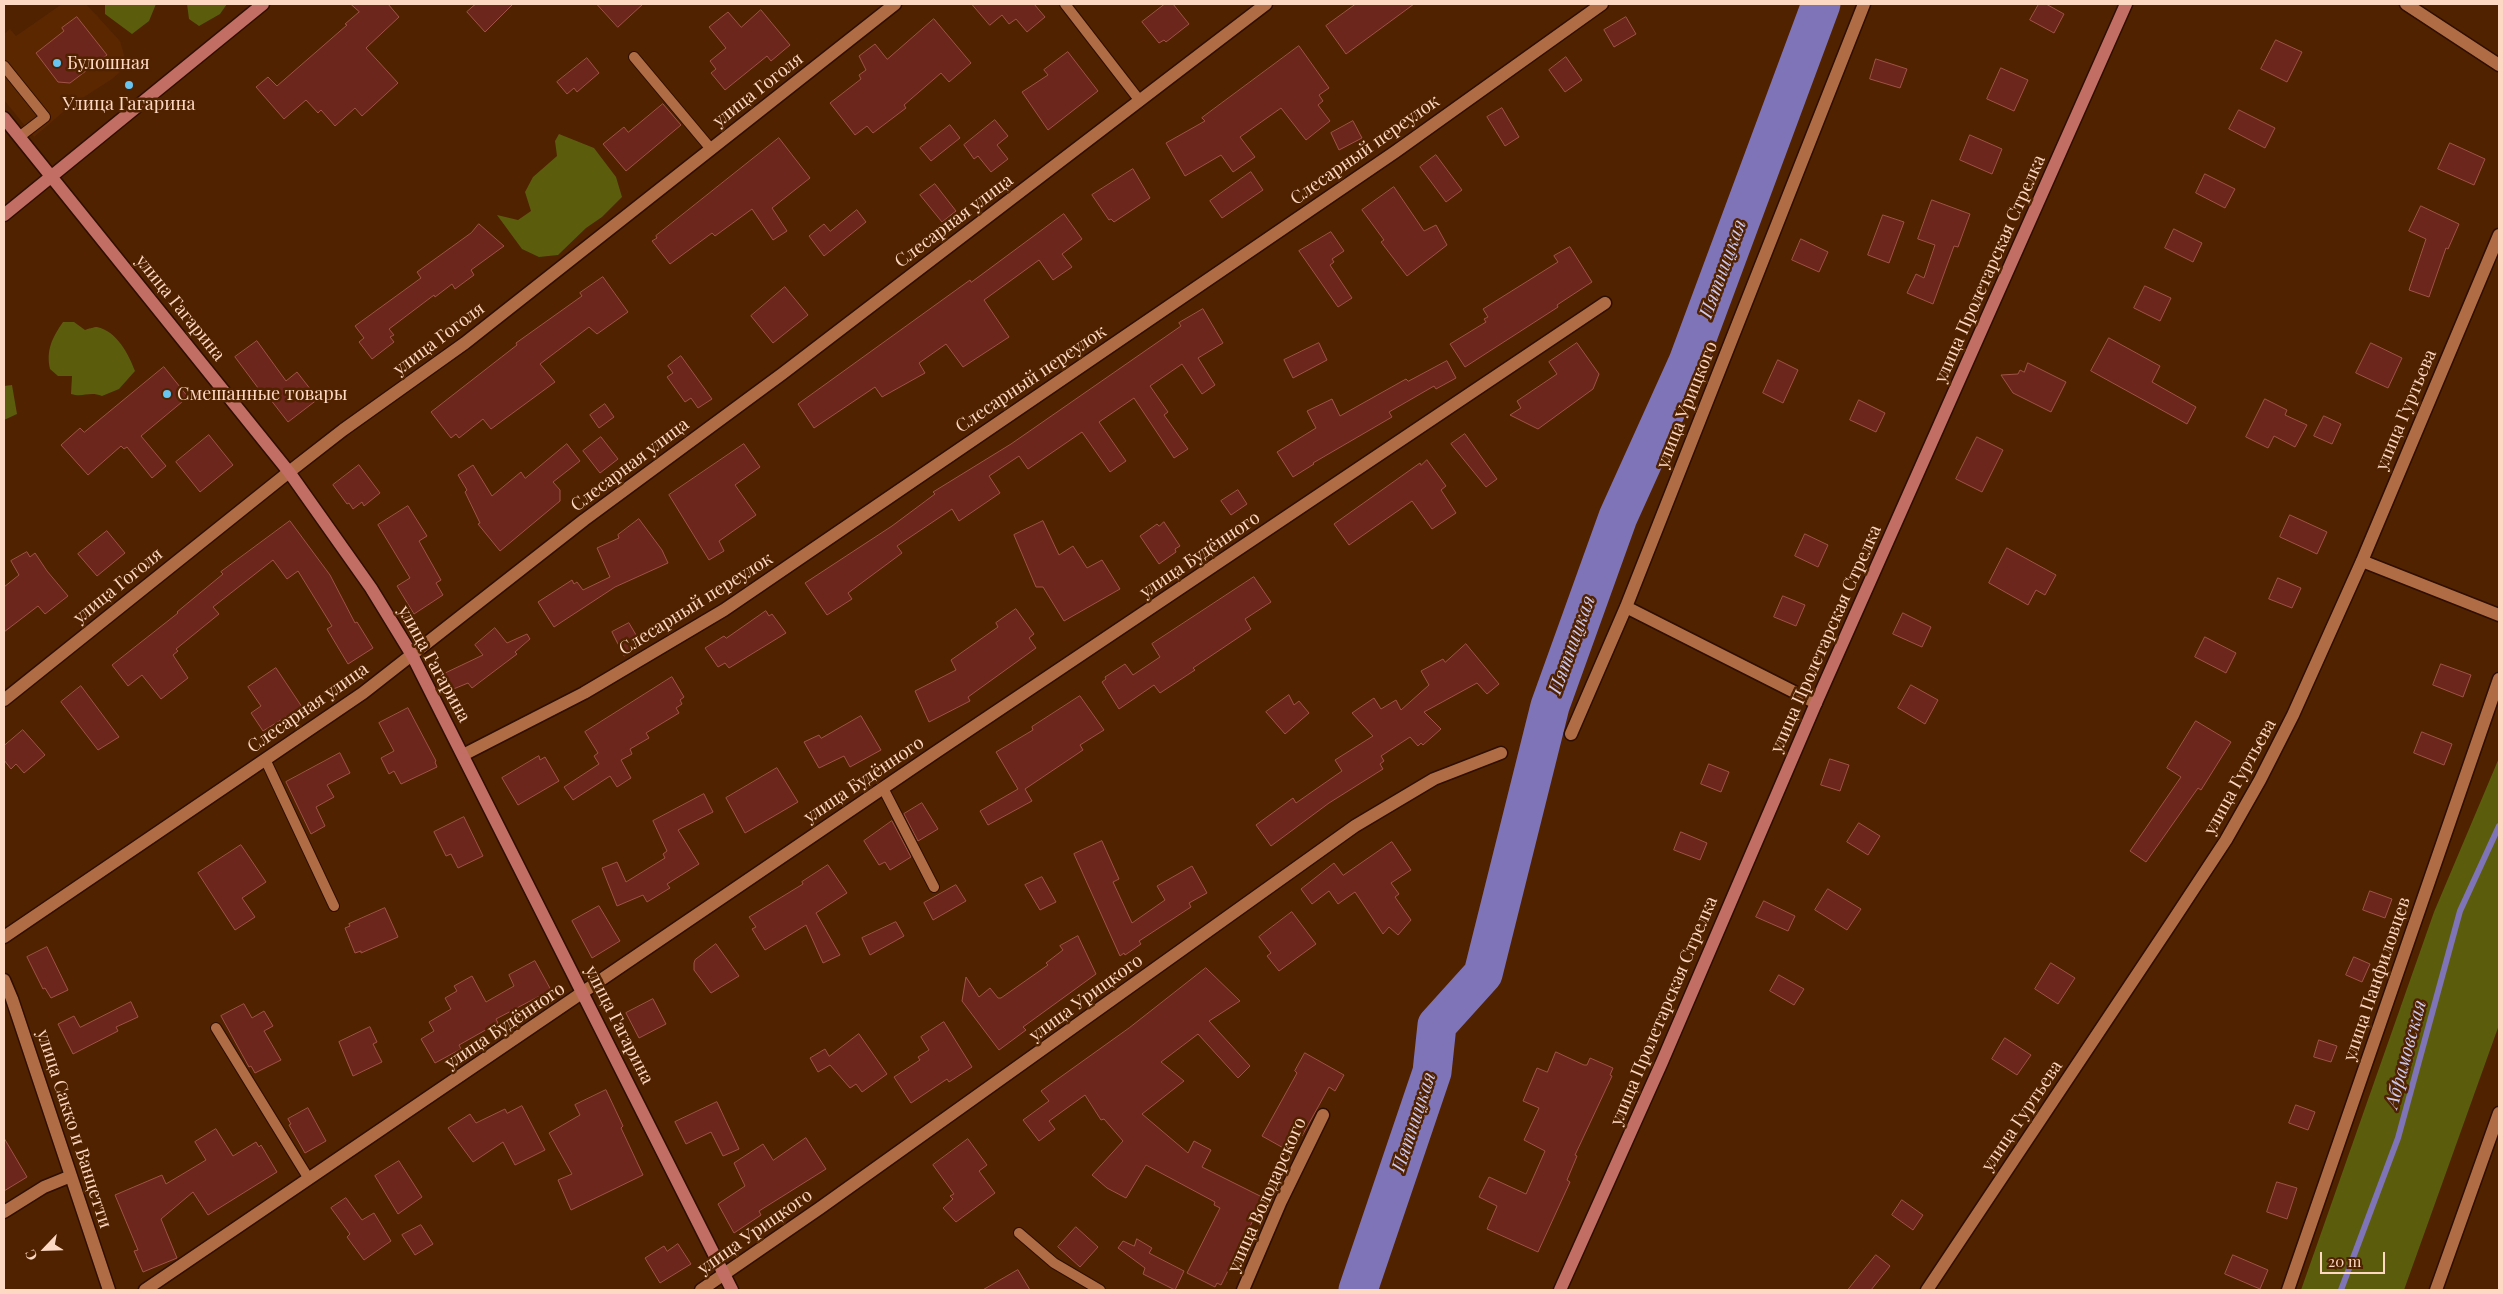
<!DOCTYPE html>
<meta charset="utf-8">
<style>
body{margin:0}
#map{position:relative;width:2503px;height:1294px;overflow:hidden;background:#502200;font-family:"Playfair Display",serif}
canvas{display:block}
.frame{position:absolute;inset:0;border:5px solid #fdd8c3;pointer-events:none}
.north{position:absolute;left:20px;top:1224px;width:50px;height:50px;-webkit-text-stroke:4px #502200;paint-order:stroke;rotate:246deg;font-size:14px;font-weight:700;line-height:20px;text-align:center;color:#fdd8c3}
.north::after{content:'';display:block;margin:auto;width:18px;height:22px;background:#fdd8c3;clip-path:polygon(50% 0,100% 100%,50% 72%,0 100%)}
.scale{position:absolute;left:2320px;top:1252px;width:65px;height:22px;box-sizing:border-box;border:2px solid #fdd8c3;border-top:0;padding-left:6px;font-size:15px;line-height:18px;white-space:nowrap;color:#fdd8c3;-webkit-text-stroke:4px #502200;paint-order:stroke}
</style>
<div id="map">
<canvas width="2503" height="1294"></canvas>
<div class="frame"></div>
<div class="north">С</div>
<div class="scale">20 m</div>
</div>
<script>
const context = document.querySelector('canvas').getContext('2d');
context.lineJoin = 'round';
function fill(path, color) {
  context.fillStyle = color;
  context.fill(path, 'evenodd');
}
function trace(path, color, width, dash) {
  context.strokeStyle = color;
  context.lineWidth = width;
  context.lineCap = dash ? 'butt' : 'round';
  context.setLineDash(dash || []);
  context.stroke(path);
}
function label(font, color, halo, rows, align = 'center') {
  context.font = font + ' "Playfair Display",serif';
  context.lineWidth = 5;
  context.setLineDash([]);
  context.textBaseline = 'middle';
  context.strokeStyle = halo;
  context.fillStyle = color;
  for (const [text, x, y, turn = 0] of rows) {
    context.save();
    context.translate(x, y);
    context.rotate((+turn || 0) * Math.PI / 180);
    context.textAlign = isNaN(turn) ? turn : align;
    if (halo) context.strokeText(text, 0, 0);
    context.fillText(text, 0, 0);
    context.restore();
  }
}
const built = new Path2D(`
 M62 4H86L120 41 125 58 120 72 112 79 70 106 34 137 4 100V34L10 29 16 36Z`);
const green = new Path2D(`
 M105 4H156L149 21 132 34 105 14Z
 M187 4H227L220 14 199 26 189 19Z
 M559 134 594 148 616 177 622 197 602 217 586 228 558 255 539 257 522 249 497 215 518 220 531 211 525 192 533 177 557 156 555 141Z
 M63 322H74L85 330C88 329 94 327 97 327 117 331 129 355 135 371L119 389 102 396C89 391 83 398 71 394L72 376H58L50 369C46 350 52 338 63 322Z
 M12 385 17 414 4 420V386Z
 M2499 758V1025L2404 1290H2301L2434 912Z`);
const stream = new Path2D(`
 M2341 1290 2398 1138 2460 911 2499 826`);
const river = new Path2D(`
 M1358 1290 1432 1072 1437 1025 1483 974 1550 706 1618 517 1688 362 1821 4`);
const building = new Path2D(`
 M351 4H388L399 17 366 48 398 83 362 116 355 108 335 126 321 110 318 113 306 100 284 119 256 87 268 77 277 86 347 25 345 24 359 12Z
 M476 4H513L485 32 467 12Z
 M597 4H643L618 27Z
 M972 4H1034L1045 17 1027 32 1016 19 1009 24 1002 15 990 25Z
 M1165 4H1173L1189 24 1166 42 1164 40 1159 43 1142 22Z
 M1356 4H1414L1346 54 1326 26Z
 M2039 4H2046L2064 14 2054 33 2030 20Z
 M761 10 790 45 771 61 767 56 725 90 711 73 716 69 710 61 726 48 709 27 728 12 741 27Z
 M77 17 107 55 70 83 58 82 36 53 64 31 62 28Z
 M1626 17 1636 34 1614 47 1604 30Z
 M934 19 971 63 949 82 941 73 904 105 906 108 873 133 867 126 855 135 830 103 861 79 859 75 866 70 859 56 875 44 887 59Z
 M2276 40 2302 52 2287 82 2261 69Z
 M1299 46 1329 88 1319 95 1323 101 1318 105 1330 121 1306 140 1281 108 1240 137 1255 157 1233 172 1221 155 1185 176 1166 143 1205 121 1202 118Z
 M1068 52 1098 91 1048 130 1022 92 1048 75 1044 70Z
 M1566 57 1582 80 1565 92 1549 70Z
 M587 58 599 73 577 92 574 88 567 94 557 82Z
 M1876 59 1907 69 1900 88 1870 79Z
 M2001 68 2028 80 2014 111 1987 99Z
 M663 104 681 125 626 171 603 144 624 127 628 132Z
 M1502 108 1519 137 1505 146 1487 117Z
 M2239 110 2275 128 2265 148 2229 129Z
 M995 120 1008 136 997 145 1008 159 991 172 978 156 974 159 964 145Z
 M1353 121 1362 138 1339 150 1331 133Z
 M950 125 960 138 931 161 920 148Z
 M1970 135 2002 149 1992 174 1960 160Z
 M779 138 810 178 772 208 787 231 773 240 752 209 715 236 712 233 670 264 652 241 657 238 656 236Z
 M2450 143 2485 159 2474 185 2438 169Z
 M1436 155 1462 190 1446 202 1420 167Z
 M1133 169 1150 198 1114 222 1111 219 1109 220 1092 195Z
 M1251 172 1263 190 1222 218 1210 201Z
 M2205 174 2235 189 2225 208 2196 193Z
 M935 184 956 211 942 222 920 195Z
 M1394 187 1424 231 1436 225 1447 245 1407 276 1381 242 1384 240 1362 210Z
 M1932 200 1970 214 1958 247 1954 246 1933 304 1907 293 1916 274 1924 278 1935 245 1918 239Z
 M2421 206 2459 224 2448 249 2446 248 2429 297 2409 290 2426 239 2409 231Z
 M857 210 866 222 824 256 809 236 824 224 830 231Z
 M1064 214 1082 239 1062 254 1072 267 1053 280 1039 260 984 300 1009 337 963 367 946 344 919 363 925 373 882 397 875 387 814 428 798 404 970 280 971 282Z
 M1883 215 1904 222 1889 263 1868 255Z
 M479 224 504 246 471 270 474 275 455 289 452 284 435 297 434 295 389 329 394 335 390 337 394 342 372 359 359 342 364 338 355 326 421 278 417 272 471 233Z
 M2174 229 2202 243 2193 262 2165 248Z
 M1331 232 1344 251 1332 259 1334 262 1330 265 1352 298 1338 307 1299 251Z
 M1801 239 1828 252 1819 272 1792 260Z
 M1570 247 1592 282 1557 305 1558 307 1465 367 1450 344 1486 322 1484 319 1488 317 1483 309 1558 262 1554 256Z
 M603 277 628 312 597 334 589 327 540 364 555 382 491 429 483 419 459 438 456 434 451 438 431 412 517 345 516 343 582 296 580 293Z
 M2145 286 2171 298 2160 321 2134 308Z
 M785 287 808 315 773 343 751 316Z
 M1203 309 1223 343 1198 358 1215 385 1202 394 1182 364 1150 386 1168 412 1164 415 1188 449 1174 458 1134 398 1099 422 1126 461 1110 472 1082 432 1028 469 1019 456 989 476 1000 493 959 521 952 509 897 546 902 553 848 593 852 599 827 615 805 583 892 526 935 494 933 492 1011 444 1181 326 1179 323Z
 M2109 338 2160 366 2152 382 2196 407 2187 424 2091 371Z
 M257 341 286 381 297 372 318 399 288 422 267 395 264 396 235 357Z
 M1319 343 1327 360 1293 378 1284 360Z
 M1577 343 1599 374 1593 389 1538 429 1510 415 1521 408 1517 401 1557 374 1549 362Z
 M2371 343 2402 358 2388 388 2356 373Z
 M681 356 712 399 698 408 691 398 685 402 667 377 673 373 668 366Z
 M1778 360 1798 370 1783 403 1763 393Z
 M1447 361 1456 378 1436 389 1434 386 1389 412 1392 417 1313 463 1314 464 1293 477 1277 452 1316 428 1307 411 1332 399 1340 416 1406 379 1408 381Z
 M2028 363 2066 382 2051 412 2013 393 2001 375 2018 374 2020 370 2024 372Z
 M164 367 188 397 141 436 166 466 152 478 127 447 124 449 121 446 88 475 61 445 80 428 84 432Z
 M2265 399 2287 410 2285 415 2307 425 2295 447 2274 436 2268 448 2246 437Z
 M1859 400 1885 413 1876 432 1850 420Z
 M605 404 614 417 599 428 590 415Z
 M2324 416 2341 424 2332 444 2314 436Z
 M1465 434 1497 479 1486 487 1451 444Z
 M209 435 233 465 200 492 176 462Z
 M601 437 618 459 600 473 583 451Z
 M1977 437 2003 450 1982 492 1956 479Z
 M567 444 580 461 553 482 560 490V501L500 551 478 524 480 523 465 492 467 490 458 475 473 465 492 496 521 472 525 478Z
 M744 444 760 467 735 485 756 515 719 541 724 551 709 560 669 495Z
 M1427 460 1446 486 1441 490 1456 513 1432 529 1412 501 1349 545 1334 524 1420 463 1421 465Z
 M359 465 380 493 364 506 362 502 353 509 349 503 347 504 333 485Z
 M1238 490 1247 504 1231 515 1221 501Z
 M408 506 427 536 419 541 441 580 436 583 443 595 414 614 397 586 410 578 378 525Z
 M2290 515 2327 532 2317 554 2280 537Z
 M639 519 662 550 668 563 615 587 554 627 538 602 572 580 574 584 577 582 583 590 610 577 597 548 619 538 618 535Z
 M290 521 330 575 355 623 357 622 373 648 348 664 327 629 332 626 298 571 287 579 273 560 213 607 219 614 176 649 178 651 173 655 188 678 161 699 142 675 128 686 112 665 178 613 177 612 223 574 221 572Z
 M1043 521 1059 555 1073 546 1087 568 1102 560 1120 589 1064 621 1043 587H1036L1014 535Z
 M1164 522 1180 546 1175 549 1176 552 1159 564 1140 536 1157 524 1159 526Z
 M107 531 125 553 97 576 78 554Z
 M1805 534 1828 545 1818 567 1795 556Z
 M2007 548 2056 575 2045 595 2036 590 2028 605 1989 583Z
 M27 552 30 557 35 553 47 571 68 596 45 614 38 606 4 632V587L19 575 11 561Z
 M1254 577 1271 602 1245 619 1251 629 1193 668 1195 670 1160 693 1154 685 1119 709 1102 682 1106 679 1105 677 1125 664 1133 675 1160 657 1152 644Z
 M2278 578 2301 588 2292 608 2269 599Z
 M1783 596 1805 605 1796 626 1774 617Z
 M1016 609 1034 634 1029 638 1036 648 968 697 970 701 929 722 915 691 956 670 951 660 998 627 996 623Z
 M766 611 769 616 772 614 786 633 729 668 725 663 718 667 705 648 724 636 726 638Z
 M1903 613 1931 627 1922 647 1893 634Z
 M629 623 642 645 624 656 612 632Z
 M495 628 507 643 527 634 530 639 515 652 517 654 472 688 468 683 451 690 443 674 483 655 475 645Z
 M2205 637 2236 653 2226 673 2195 657Z
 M1466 644 1499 684 1487 694 1477 683 1424 712 1441 729 1423 745 1421 743 1418 746 1410 737 1381 756 1384 761 1380 764 1383 769 1329 803 1271 846 1256 825 1293 798 1296 803 1342 771 1335 760 1373 736 1352 713 1374 698 1381 709 1396 700 1401 710 1429 685 1421 671 1443 659 1445 662Z
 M2441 664 2471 675 2463 697 2433 685Z
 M276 668 302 707 263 731 251 713 261 706 248 687Z
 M672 677 684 697 680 700 682 704 676 708 679 713 646 733 649 738 630 749 632 754 621 760 631 778 617 787 610 776 573 800 564 787 599 764 594 756 598 753 585 732Z
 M1911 685 1938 700 1925 724 1898 708Z
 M81 686 119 737 98 750 61 702Z
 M1289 695 1294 705 1299 701 1309 713 1285 734 1266 712Z
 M1080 696 1104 730 1080 745 1083 750 1025 789 1032 801 988 825 980 811 1018 789 996 752 1033 730 1032 727Z
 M408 708 436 761 435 762 437 767 401 784 394 771 389 774 381 758 394 751 379 723Z
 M861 716 881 750 850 767 844 756 819 768 804 742 819 735 821 738Z
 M2196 721 2231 742 2201 790 2198 788 2146 862 2130 851 2181 777 2167 768Z
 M23 730 45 755 24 773 16 764 11 769 4 760V746Z
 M2422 732 2452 744 2444 765 2414 753Z
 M340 753 350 773 327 785 334 797 316 807 325 826 311 834 286 782Z
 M539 756 540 760 545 757 559 781 518 805 502 778Z
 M1830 759 1849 765 1840 791 1821 785Z
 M1709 764 1729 772 1721 792 1701 784Z
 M777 768 798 802 745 833 726 798Z
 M704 794 713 812 678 830 699 864 667 884 670 888 647 902 643 895 617 906 602 868 617 862 626 882 665 858 663 854 667 851 653 821Z
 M922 803 938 829 918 841 904 814Z
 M464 817 483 856 458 868 451 854 446 856 434 832Z
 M892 821 911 857 890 870 885 862 879 865 864 841Z
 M1859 823 1880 836 1868 855 1847 842Z
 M1681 832 1707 843 1700 860 1674 850Z
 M1102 841 1119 879 1113 882 1132 923 1165 900 1157 886 1192 866 1207 893 1189 903 1191 907 1139 941 1141 944 1125 955 1124 953 1120 956 1074 854Z
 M1392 842 1411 870 1391 883 1399 894 1395 897 1411 920 1398 935 1389 927 1383 934 1355 892 1338 904 1329 891 1312 904 1301 889 1334 863 1343 875Z
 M241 845 266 882 242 898 255 917 235 930 198 873Z
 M828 865 847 893 816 913 840 955 823 963 806 925 765 950 752 929 756 927 749 917 803 884 802 882Z
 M1042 877 1056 902 1040 910 1025 885Z
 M956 885 966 901 933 920 924 903Z
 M1828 889 1861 909 1847 930 1815 910Z
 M2370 891 2392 899 2385 918 2363 910Z
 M1764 901 1795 916 1788 931 1756 917Z
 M599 906 620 941 592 958 572 921Z
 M385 908 398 937 361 953V951L355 953 345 928 350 926 349 924Z
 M1292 912 1316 944 1279 971 1267 956 1271 953 1259 937Z
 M896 922 904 936 870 955 862 938Z
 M1078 936 1096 974 1023 1027 1026 1030 999 1050 962 1001 966 977 979 997 990 988 998 998H1001L1048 965 1046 963 1063 950 1060 946Z
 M716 944 739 976 711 993 694 970V963L695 960Z
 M47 947 68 990 51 998 45 988 43 989 27 957Z
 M2354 957 2370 964 2362 982 2346 975Z
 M535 961 551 990 496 1019 498 1023 459 1045 461 1049 435 1063 421 1039 434 1031 429 1022 451 1009 445 998 457 991 454 986 472 976 486 1002 514 986 509 975Z
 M2051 963 2075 978 2058 1004 2035 989Z
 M1206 968 1240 1001 1209 1021 1250 1066 1238 1078 1198 1034 1161 1062 1184 1081 1142 1114 1188 1153 1194 1141 1211 1150 1202 1167 1264 1198 1221 1285 1217 1283 1215 1287 1187 1273 1220 1208 1214 1205 1215 1202 1146 1165 1126 1198 1107 1188 1092 1175 1123 1141 1104 1119 1101 1120 1085 1095 1049 1121 1055 1129 1039 1141 1023 1120 1049 1101 1041 1091 1129 1028Z
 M1779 975 1804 989 1794 1005 1770 991Z
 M653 999 666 1024 639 1038 626 1013Z
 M131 1002 138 1017 116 1027 118 1031 73 1054 58 1024 74 1016 80 1027Z
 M244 1004 252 1018 264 1011 273 1026 264 1031 281 1060 255 1073 251 1066 249 1067 221 1016Z
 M944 1022 972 1067 949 1082 947 1079 911 1103 894 1077 920 1060 918 1057 929 1050 921 1037Z
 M370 1027 377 1042 373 1044 382 1062 353 1076 339 1042Z
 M859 1034 887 1074 862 1092 856 1084 850 1088 830 1065 818 1072 810 1058 825 1049 829 1056Z
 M2005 1038 2031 1055 2017 1075 1992 1059Z
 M2319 1040 2337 1046 2331 1062 2314 1057Z
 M1556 1052 1584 1065H1587L1590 1058 1613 1068 1610 1075 1612 1076 1575 1155 1577 1156 1567 1180 1570 1182 1538 1252 1487 1229 1497 1206 1479 1197 1489 1177 1526 1194 1545 1151 1524 1140 1539 1108 1523 1101 1537 1068 1547 1072Z
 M1305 1053 1344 1075 1335 1091 1329 1087 1302 1136 1296 1133 1287 1150 1262 1136 1297 1073 1295 1071Z
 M606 1090 623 1126 621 1128 643 1175 571 1210 558 1180 572 1174 549 1133 580 1115 575 1105Z
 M717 1102 739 1149 723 1156 711 1132 686 1144 675 1122Z
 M2296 1105 2315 1112 2308 1130 2289 1123Z
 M522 1106 545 1150 515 1165 503 1142 473 1162 448 1128 470 1114 476 1123 505 1109 507 1113Z
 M308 1108 326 1141 305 1153 289 1125 291 1124 288 1119Z
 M216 1129 233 1156 256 1142 259 1147 261 1145 277 1172 208 1215 193 1192 161 1219 177 1258 143 1272 134 1251 138 1250 115 1195 162 1175 166 1184 206 1160 195 1142Z
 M4 1138 27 1177 4 1191Z
 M806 1138 826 1169 759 1211 761 1215 734 1233 718 1204 745 1186 734 1163 763 1144 773 1160Z
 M968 1139 987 1165 979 1171 995 1193 956 1222 943 1208 953 1199 950 1196 954 1194 933 1165Z
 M399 1161 422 1197 398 1214 375 1176Z
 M2277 1182 2297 1188 2287 1219 2267 1212Z
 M346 1198 362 1220 374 1213 391 1241 364 1260 347 1237 350 1234 331 1208Z
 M1902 1200 1923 1215 1913 1230 1892 1215Z
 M421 1225 433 1244 415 1255 402 1235Z
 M1076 1227 1098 1247 1080 1267 1058 1247Z
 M1137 1239 1152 1248 1149 1253 1184 1271 1175 1290 1143 1274 1145 1268 1118 1248 1123 1241 1134 1246Z
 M678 1244 691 1264 660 1283 645 1258 664 1246 667 1251Z
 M1876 1255 1890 1266 1871 1290H1848Z
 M2233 1255 2268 1270 2260 1289 2225 1274Z
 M1018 1270 1030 1290H983Z`);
const lane = new Path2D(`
 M1065 4 1140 101
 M634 57 711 149
 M4 66 45 117 19 137
 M265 759 334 906
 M883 788 934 887
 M216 1028 309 1179
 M1019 1233 1054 1263 1100 1290`);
const street = new Path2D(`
 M2406 4 2499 65
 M2362 561 2499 615
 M1626 607 1816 703
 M4 700 289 472 343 430 465 343 895 4
 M1571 734 1626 607 1864 4
 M463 755 584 693 724 610 1395 152 1602 4
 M4 937 363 693 584 520 782 374 1266 4
 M4 980 12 999 109 1290
 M4 1212 44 1187 71 1176
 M145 1290 936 752 1605 303
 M701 1290 820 1208 1355 826 1434 779 1501 753
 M1243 1290 1281 1201 1323 1115
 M1927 1290 2172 922 2226 840 2260 780 2293 715 2362 561 2499 235
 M2288 1290 2499 679
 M2436 1290 2499 1113`);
const secondary = new Path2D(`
 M4 118 289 472 371 588 412 655 732 1290
 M4 215 263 4
 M1560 1290 1662 1062 1816 703 2126 4`);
const markers = [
 [57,63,5,"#68c4f0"],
 [129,85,5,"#68c4f0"],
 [167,394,5,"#68c4f0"]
];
const poiNames = [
 ["Булошная",67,63],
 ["Улица Гагарина",129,104,"center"],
 ["Смешанные товары",177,394]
];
const streetNames = [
 ["улица Гоголя",758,90,-38],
 ["Слесарный переулок",1365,150,-35],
 ["Слесарная улица",954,221,-37],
 ["улица Пролетарская Стрелка",1990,269,-66],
 ["улица Гагарина",180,308,51],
 ["улица Гоголя",439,339,-37],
 ["Слесарный переулок",1031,379,-34],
 ["улица Урицкого",1687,405,-68],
 ["улица Гуртьева",2406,410,-67],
 ["Слесарная улица",630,465,-37],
 ["улица Будённого",1200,555,-34],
 ["улица Гоголя",118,586,-39],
 ["Слесарный переулок",696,604,-32],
 ["улица Пролетарская Стрелка",1826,639,-66],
 ["улица Гагарина",434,664,61],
 ["Слесарная улица",308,708,-35],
 ["улица Гуртьева",2240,777,-61],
 ["улица Будённого",864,780,-34],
 ["улица Панфиловцев",2377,979,-71],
 ["улица Урицкого",1086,998,-36],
 ["улица Пролетарская Стрелка",1664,1011,-67],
 ["улица Гагарина",619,1025,63],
 ["улица Будённого",505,1026,-34],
 ["улица Гуртьева",2022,1116,-56],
 ["улица Сакко и Ванцетти",74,1129,72],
 ["улица Володарского",1267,1195,-66],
 ["улица Урицкого",755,1232,-35]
];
const waterNames = [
 ["Пятницкая",1723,269,-70],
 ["Пятницкая",1572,645,-70],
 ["Абрамовская",2406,1054,-75],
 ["Пятницкая",1414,1122,-72]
];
fill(built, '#5b2700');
fill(green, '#5b5d0d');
trace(stream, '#8074b9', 6);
trace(river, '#8074b9', 39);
fill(building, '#6d261c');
trace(building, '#9e5346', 1);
trace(lane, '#2e0e00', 12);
trace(street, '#2e0e00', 15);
trace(secondary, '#2e0e00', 15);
trace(lane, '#b06d45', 10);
trace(street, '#b06d45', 12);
trace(secondary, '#c26e64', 12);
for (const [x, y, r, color] of markers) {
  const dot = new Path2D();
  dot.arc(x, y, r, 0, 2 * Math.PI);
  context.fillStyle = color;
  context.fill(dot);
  trace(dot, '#502200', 2);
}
label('18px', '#fdd8c3', '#502200', poiNames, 'left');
label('18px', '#fdd8c3', '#502200', streetNames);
label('italic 19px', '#cfcaf1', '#502200', waterNames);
</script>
